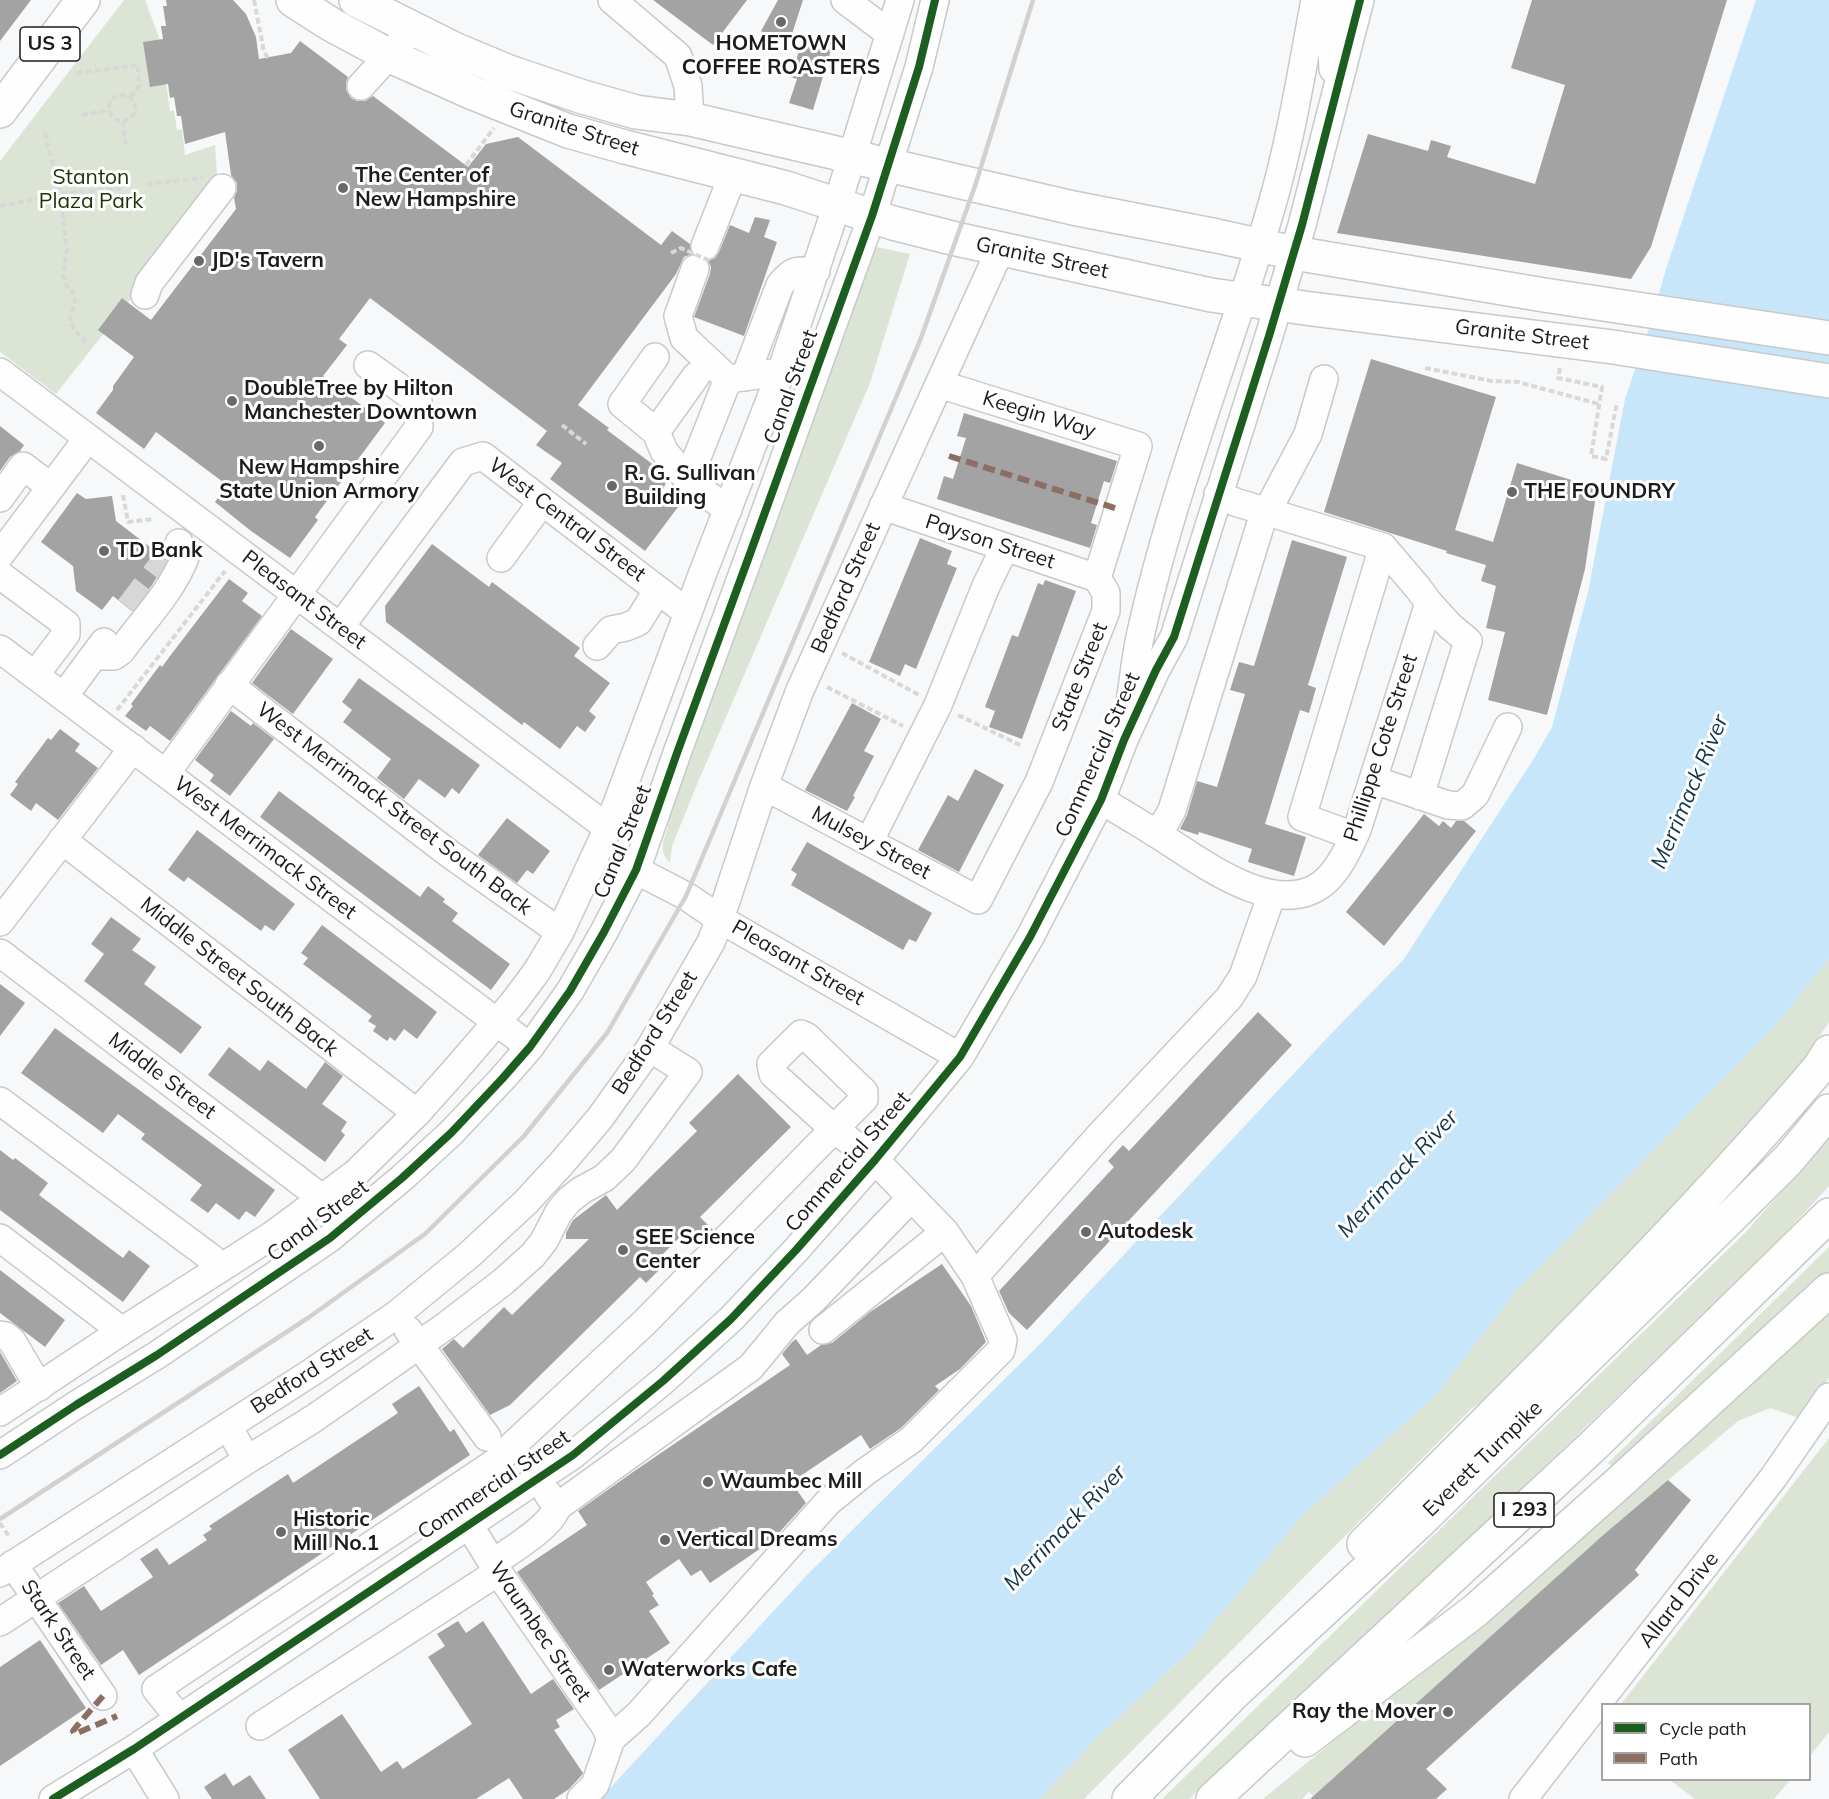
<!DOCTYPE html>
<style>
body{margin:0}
#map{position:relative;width:1829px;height:1799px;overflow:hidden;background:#f7f8f9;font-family:Mulish,sans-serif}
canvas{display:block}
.legend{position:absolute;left:1601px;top:1703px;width:210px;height:78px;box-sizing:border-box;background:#fff;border:2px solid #a4a4a5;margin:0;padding:8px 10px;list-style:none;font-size:18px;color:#1c1c1e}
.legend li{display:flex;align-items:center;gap:12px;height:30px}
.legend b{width:30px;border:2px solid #a4a4a5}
</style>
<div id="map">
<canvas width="1829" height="1799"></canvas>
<ul class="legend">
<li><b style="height:8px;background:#1b5e20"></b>Cycle path</li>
<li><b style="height:8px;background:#8d6e63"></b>Path</li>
</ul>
</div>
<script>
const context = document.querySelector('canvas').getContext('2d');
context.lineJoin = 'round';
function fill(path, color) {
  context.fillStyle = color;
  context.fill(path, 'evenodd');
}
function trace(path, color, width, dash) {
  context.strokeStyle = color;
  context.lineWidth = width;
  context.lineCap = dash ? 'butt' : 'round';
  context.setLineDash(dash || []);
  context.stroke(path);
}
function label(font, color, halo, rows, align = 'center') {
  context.font = font + ' Mulish,sans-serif';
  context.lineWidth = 6;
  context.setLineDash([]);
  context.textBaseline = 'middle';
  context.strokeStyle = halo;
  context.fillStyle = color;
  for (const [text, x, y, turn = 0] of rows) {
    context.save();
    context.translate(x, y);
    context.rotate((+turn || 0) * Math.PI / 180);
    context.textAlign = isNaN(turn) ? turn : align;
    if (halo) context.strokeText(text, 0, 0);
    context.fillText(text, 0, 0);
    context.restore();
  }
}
const green = new Path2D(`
 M124 0H145L160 40 170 111H174L177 130 182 129 185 155 215 145 217 174 136 279 138 290 56 394 0 352V161Z
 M877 247 910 254 870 383 698 782 672 846 670 863C658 850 663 842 668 827L664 823 872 254Z
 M1829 959V1022L1781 1094 1504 1391 1472 1408 1084 1799H1039L1104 1731 1191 1650 1302 1516 1439 1392 1515 1292 1774 1027Z
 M1829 1137V1186L1759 1262 1400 1604 1189 1799H1162L1746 1232Z
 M1829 1247V1281L1614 1469 1608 1463Z
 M1829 1306V1378L1799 1418 1770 1408 1738 1421 1602 1536 1313 1796 1309 1792 1302 1799H1263L1513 1593Z
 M1829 1438V1732L1810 1756V1704H1621Z
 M1670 1780H1790L1774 1799H1695Z`);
const water = new Path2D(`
 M1756 0H1829V959L1774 1027 1515 1292 1439 1392 1302 1516 1191 1650 1104 1731 1039 1799H600L805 1577 1042 1342 1329 1036 1404 959 1477 846 1533 760 1552 727 1588 592 1625 399 1649 328 1666 269Z`);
const building = new Path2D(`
 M0 0H31L0 41Z
 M166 0H233L246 14 256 37 259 59 291 53 300 41 348 77 346 83V90L351 98 357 101H365L373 96 468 167 486 144 518 137 661 245 672 231 690 244 692 254 684 257 676 274 578 405 609 428 607 430 659 469 667 480 661 494 678 507 645 551 550 479 562 463 536 445 547 431 370 298 339 339 347 345 323 376 385 423 315 517 318 520 290 558 251 531 215 502 227 485 156 432 144 449 96 413 113 390V386L134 357 98 330 122 298 151 320 236 209 234 198 237 191V183L231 175 225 132 185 144 181 116H177L174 97 170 98 168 84 150 87 143 42 163 39 161 26H166L163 6H167Z
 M653 0H747L713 45Z
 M778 0H803L791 37 777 33 774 38 761 31Z
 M1532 0H1727L1651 247 1631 279 1337 233 1368 134 1428 151 1431 140 1451 146 1447 157 1535 184 1565 85 1511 68Z
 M802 41 831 50 813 110 789 103 797 79 791 77Z
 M755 217 770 220 764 237 777 242 744 336 694 317 710 274 711 267 708 261 715 258 719 252 730 225 749 233Z
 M1371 359 1496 397 1455 530 1493 542 1517 463 1597 488 1585 569 1547 715 1488 700 1505 632 1486 628 1496 586 1481 581 1486 565 1446 553 1447 551 1324 512Z
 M964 413 1117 461 1110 483 1104 481 1091 523 1097 525 1090 548 937 499 944 476 953 479 966 438 957 436Z
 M0 426 24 445 20 451 10 457 0 471Z
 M77 493 86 499 112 496 116 521 167 560 152 585 132 611 113 596 102 610 76 591 73 566 41 542Z
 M920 538 952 551 947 564 957 568 916 669 905 664 900 676 869 662Z
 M1292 540 1347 557 1308 685 1316 688 1309 713 1300 710 1265 824 1306 837 1294 876 1248 862 1252 849 1199 832 1198 835 1180 829 1187 815 1197 781 1217 787 1245 694 1230 690 1239 662 1254 666Z
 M432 544 489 587 492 582 580 648 574 656 610 683 589 711 596 717 585 732 577 726 560 749 524 722 522 725 386 622 385 606Z
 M229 579 248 593 242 601 262 616 170 741 150 726 146 731 125 716 133 706 131 704 160 665 162 667 170 656Z
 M1045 580 1076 591 1022 739 989 727 995 711 985 707 1012 635 1018 637 1038 583 1043 585Z
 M291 629 333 659 293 714 252 683Z
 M359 678 480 765 459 794 452 788 445 798 419 779 404 799 377 778 391 759 343 722 352 710 342 702Z
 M852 703 881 719 864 751 874 756 853 796 855 797 847 811 805 790Z
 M231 711 251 726 253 723 274 739 230 796 210 781 214 775 195 760Z
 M60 729 80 744 75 751 98 768 58 820 36 803 31 811 10 795 18 784 15 782 48 738 51 740Z
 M975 769 1004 785 959 872 918 850 948 795 958 801Z
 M279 791 420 897 428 886 445 899 443 902 458 913 452 921 510 964 491 990 260 817Z
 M1424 814 1439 826 1443 821 1451 828 1456 821H1464L1476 831 1384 946 1346 912Z
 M507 818 550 851 533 874 527 870 517 883 478 855Z
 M197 830 295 904 274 931 265 925 261 931 188 877 184 882 168 870Z
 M807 842 932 913 916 942 909 939 903 950 791 885 797 874 791 870Z
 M111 917 141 939 132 950 156 967 144 984 202 1027 181 1054 84 981 104 954 91 944Z
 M322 925 437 1012 417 1039 404 1029 395 1041 390 1037 387 1041 373 1031 376 1026 368 1021 372 1016 303 964 308 958 301 953Z
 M0 984 25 1003 0 1036Z
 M1258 1012 1292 1045 1027 1330 1009 1313 999 1291 1114 1167 1108 1161 1123 1145 1129 1151Z
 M55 1028 275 1190 255 1217 246 1211 239 1220 216 1203 208 1213 190 1200 202 1185 141 1139 145 1134 118 1114 103 1133 21 1073Z
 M229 1047 260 1071 268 1060 306 1089 325 1062 343 1076 322 1104 347 1122 341 1131 345 1135 325 1162 208 1075Z
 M738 1074 791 1127 700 1217 713 1230 703 1240 690 1227 659 1258 665 1264 646 1283 640 1277 510 1405 490 1415 442 1349 454 1339 463 1348 504 1307 512 1315 589 1239H566V1233L573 1220 606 1195 617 1210 697 1131 689 1123Z
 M0 1150 13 1160 15 1158 48 1183 39 1195 123 1258 129 1250 150 1266 123 1302 0 1210Z
 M942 1264 971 1306 986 1342 960 1369 935 1386 939 1390 901 1428 870 1449 861 1435 802 1475 804 1479 794 1486 806 1503 776 1536 766 1543 767 1544 710 1583 701 1570 691 1576 679 1559 646 1582 654 1594 652 1595 659 1605 649 1611 670 1643 599 1690 517 1572 587 1525 578 1511 633 1472 790 1365 782 1354 792 1342 796 1339 807 1355 821 1345 832 1343 870 1312Z
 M0 1270 65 1320 45 1347 0 1313Z
 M0 1352 17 1381 0 1393Z
 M419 1386 450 1432 454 1429 470 1455 139 1675 123 1650 101 1665 58 1603 84 1586 101 1611 153 1577 140 1559 157 1548 169 1565 207 1540 203 1535 212 1529 209 1526 288 1474 293 1483 398 1413 392 1404Z
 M1668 1480 1691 1500 1635 1570 1639 1575 1426 1769 1447 1789 1436 1799H1310L1602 1536Z
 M458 1621 466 1633 483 1621 531 1694 553 1679 574 1709 556 1720 560 1727 554 1730 583 1773 581 1776 569 1789 554 1799H523L509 1778 476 1799H320L288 1750 342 1714 381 1772 397 1761 403 1769 472 1724 428 1657 445 1646 437 1634Z
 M40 1640 86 1708 0 1766V1667Z
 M225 1773 233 1786 250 1775 266 1799H212L204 1787Z`);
const minorTunnel = new Path2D(`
 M129 608 166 560`);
const path = new Path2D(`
 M254 0 264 52 268 58
 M77 73 138 65 139 86 130 98
 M109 108a13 13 0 1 1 26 0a13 13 0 1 1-26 0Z
 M82 115 109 110
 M123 121 126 147
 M45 133 60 194 67 249 63 275 66 285 74 293 75 301 70 319 74 329 88 345
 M466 165 494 128
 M147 184 202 178
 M0 206 60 194 122 188
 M1425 368 1492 381 1518 382 1599 404
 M1560 368 1558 378 1602 387 1591 456 1606 459 1617 402
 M562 425 586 444
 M123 495 128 522 154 519
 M842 653 919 695
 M827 687 903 726
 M117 710 225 571
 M958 715 1022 746
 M0 1523 10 1538`);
const minor = new Path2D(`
 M612 0 678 56 688 86 690 119
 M845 0 890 34
 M1333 69 1331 30 1337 0
 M361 86 402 41
 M705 246 733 175
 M695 269 678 316 684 338 728 379 781 372
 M145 295 149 283 222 188
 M655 357 622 404 656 432 664 451 688 480 728 510
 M0 372 608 828
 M745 377 780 285C792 270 796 270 816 271
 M656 432 696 376
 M688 480 728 379
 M0 498 23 466 51 487
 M883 506 1097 578
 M0 555 88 438
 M501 558 542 502
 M0 575 66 624V634L35 675
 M340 627 463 462 483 456 688 613
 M597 646 611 630 626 627 638 622 658 590
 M0 649 530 1047
 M94 656H114L121 651C142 622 173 590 185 557L179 543
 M229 685 451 855 560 932
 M64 696 104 642
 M1129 709C1133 685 1135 661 1140 637 1172 491 1229 352 1271 208 1291 140 1302 69 1315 0
 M166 773 419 427 418 401 368 365
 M1374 780 1448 805 1462 806 1475 795 1508 727
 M764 786 978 900 1039 782 1106 611V593L1097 578 1138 446 939 384
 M1420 796 1468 641 1450 626 1429 603
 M1101 800C1124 814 1146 827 1168 841 1207 866 1277 918 1322 884 1339 871 1348 849 1357 830L1429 603 1418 588 1383 547 1235 502 1218 494
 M1155 833 1166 821 1172 810 1261 523 1308 434 1324 379
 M1354 836 1302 817 1383 547
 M62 840 417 1113
 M869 842 938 705 986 586 1005 547
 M636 870 686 896 720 919 960 1057
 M0 922 133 748
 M0 953 323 1199
 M0 1101 210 1257 221 1267
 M0 1238 122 1331
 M975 1276 1100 1135 1229 998 1243 976 1272 894
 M408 1330 487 1437
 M823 1330 945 1232
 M0 1335 6 1336 12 1341 39 1387
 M0 1412 122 1331 271 1236 356 1173 417 1113 451 1075 514 1002 537 971 560 932 608 828 702 575 781 372 837 205 900 0
 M228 1426 247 1460 313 1419 382 1371 447 1325 504 1281 533 1255 544 1241 559 1212 569 1200 582 1190 604 1178 623 1160 688 1072 650 1048
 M0 1455 76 1405 157 1355 330 1238 402 1178 451 1133 502 1079 530 1047 570 991 604 932 636 870 677 753 751 551 872 216 919 67 935 0
 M557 1507 751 1367 787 1323 813 1300 911 1198
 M469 1525 498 1572 605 1726 611 1739
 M493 1563C511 1550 551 1527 557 1507L548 1494
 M13 1564 103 1696
 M0 1573 312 1372 396 1315 469 1255 526 1202 561 1164 600 1118 650 1048 711 942 720 919 764 786 800 690 1000 250
 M0 1622 247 1460
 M179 1718 156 1689 499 1460 513 1445 645 1322 834 1129 864 1099V1092L807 1037 801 1034 771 1064 773 1074 834 1129 875 1160 945 1232 975 1276 1003 1340 1001 1350 911 1440 865 1472 828 1502 639 1714 611 1739 595 1785 581 1799
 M260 1726 498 1572
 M134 1749 165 1799
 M53 1799 134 1749 573 1455 663 1381 731 1319 796 1250 875 1160 960 1057 1030 937 1101 800 1124 740 1156 670 1174 637 1269 336 1302 225 1360 0
 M1523 1799 1773 1478 1829 1397`);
const major = new Path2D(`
 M293 0 332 25 388 55 473 93 568 131 625 147 786 188 893 223 956 239 1211 295 1312 309 1613 347 1829 381
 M356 0 454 49 509 72 583 97 636 112 690 119 1073 208 1217 236 1294 253 1544 295 1829 338
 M0 111 83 0`);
const highway = new Path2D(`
 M1364 1544C1519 1389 1677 1235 1819 1068L1829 1052
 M1305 1740 1476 1610 1621 1481 1829 1290
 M1129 1799 1235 1692 1419 1522 1734 1214 1788 1160 1829 1111
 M1213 1799 1594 1445 1829 1215`);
const rail = new Path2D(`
 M0 1519 308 1318 425 1234 524 1136 607 1033 686 896 921 338 975 186 1033 0`);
const pathBridge = new Path2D(`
 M671 253 681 248 710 261`);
const quiet = new Path2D(`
 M949 456 1118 509
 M103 1696 76 1727 73 1731 75 1734 117 1716`);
const cycleway = new Path2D(`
 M0 1455 76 1405 157 1355 330 1238 402 1178 451 1133 502 1079 530 1047 570 991 604 932 636 870 677 753 751 551 872 216 919 67 935 0
 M53 1799 134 1749 573 1455 663 1381 731 1319 796 1250 875 1160 960 1057 1030 937 1101 800 1124 740 1156 670 1174 637 1269 336 1302 225 1360 0`);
const markers = [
 [781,22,6,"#69696b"],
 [343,188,6,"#69696b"],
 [199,261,6,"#69696b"],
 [232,401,6,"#69696b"],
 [319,446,6,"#69696b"],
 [612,486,6,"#69696b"],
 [1512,492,6,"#69696b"],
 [104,551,6,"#69696b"],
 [1086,1232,6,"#69696b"],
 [623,1250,6,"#69696b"],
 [708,1482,6,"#69696b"],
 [281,1532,6,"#69696b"],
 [665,1540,6,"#69696b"],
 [609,1670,6,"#69696b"],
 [1448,1712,6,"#69696b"]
];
const shields = [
 [50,44,60],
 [1524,1510,60]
];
const shieldNames = [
 ["US 3",50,44],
 ["I 293",1524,1510]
];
const poiNames = [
 ["HOMETOWN",781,44,"center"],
 ["COFFEE ROASTERS",781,68,"center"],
 ["The Center of",355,176],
 ["New Hampshire",355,200],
 ["JD's Tavern",211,261],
 ["DoubleTree by Hilton",244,389],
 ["Manchester Downtown",244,413],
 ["New Hampshire",319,468,"center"],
 ["State Union Armory",319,492,"center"],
 ["R. G. Sullivan",624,474],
 ["Building",624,498],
 ["THE FOUNDRY",1524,492],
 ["TD Bank",116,551],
 ["Autodesk",1098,1232],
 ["SEE Science",635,1238],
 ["Center",635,1262],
 ["Waumbec Mill",720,1482],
 ["Historic",293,1520],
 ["Mill No.1",293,1544],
 ["Vertical Dreams",677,1540],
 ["Waterworks Cafe",621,1670],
 ["Ray the Mover",1436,1712,"right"]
];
const streetNames = [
 ["Granite Street",574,129,18],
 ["Granite Street",1042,258,12],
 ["Granite Street",1522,335,7],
 ["Canal Street",791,387,-70],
 ["Keegin Way",1039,415,17],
 ["West Central Street",567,520,37],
 ["Payson Street",990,542,18],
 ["Bedford Street",846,588,-66],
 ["Pleasant Street",304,600,37],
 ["State Street",1080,677,-68],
 ["Phillippe Cote Street",1381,748,-72],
 ["Commercial Street",1098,755,-66],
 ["West Merrimack Street South Back",394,809,37],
 ["Canal Street",623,842,-68],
 ["Mulsey Street",871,843,28],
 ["West Merrimack Street",265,848,37],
 ["Pleasant Street",798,963,30],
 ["Middle Street South Back",239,977,38],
 ["Bedford Street",655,1033,-58],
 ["Middle Street",162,1076,37],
 ["Commercial Street",848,1162,-49],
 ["Canal Street",318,1221,-37],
 ["Bedford Street",312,1371,-33],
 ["Everett Turnpike",1483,1459,-44],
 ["Commercial Street",494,1485,-34],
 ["Allard Drive",1679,1600,-52],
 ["Stark Street",58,1630,56],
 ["Waumbec Street",540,1632,56]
];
const parkNames = [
 ["Stanton",91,178],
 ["Plaza Park",91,202]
];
const waterNames = [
 ["Merrimack River",1690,792,-67],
 ["Merrimack River",1398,1174,-47],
 ["Merrimack River",1065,1528,-46]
];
fill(green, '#dce5d5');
fill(water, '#c7e6f9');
fill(building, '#a3a3a4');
trace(minorTunnel, '#d6d7d8', 27, [27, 14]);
trace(minor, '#c8c9ca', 30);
trace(major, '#c8c9ca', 36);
trace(highway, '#c8c9ca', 36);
trace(path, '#d8d8d8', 4, [6, 3]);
trace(minor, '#fefefe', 27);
trace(major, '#fefefe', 33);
trace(highway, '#fefefe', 33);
trace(rail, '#d1d1d1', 4.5);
trace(pathBridge, '#d8d8d8', 4, [6, 3]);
trace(quiet, '#8d6e63', 6, [12, 6]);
trace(cycleway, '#1b5e20', 8);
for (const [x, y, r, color] of markers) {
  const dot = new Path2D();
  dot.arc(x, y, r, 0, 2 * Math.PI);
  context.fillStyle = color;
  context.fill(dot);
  trace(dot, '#fff', 2);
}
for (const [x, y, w] of shields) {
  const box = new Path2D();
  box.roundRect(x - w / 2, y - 17, w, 34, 4.5);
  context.fillStyle = '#fff';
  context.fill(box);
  trace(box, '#1c1c1e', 1.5);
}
label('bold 20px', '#1c1c1e', null, shieldNames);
label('bold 21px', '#1c1c1e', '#fff', poiNames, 'left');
label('21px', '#1c1c1e', '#fff', streetNames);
label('21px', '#1e3105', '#fff', parkNames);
label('italic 22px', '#123548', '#fff', waterNames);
</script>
